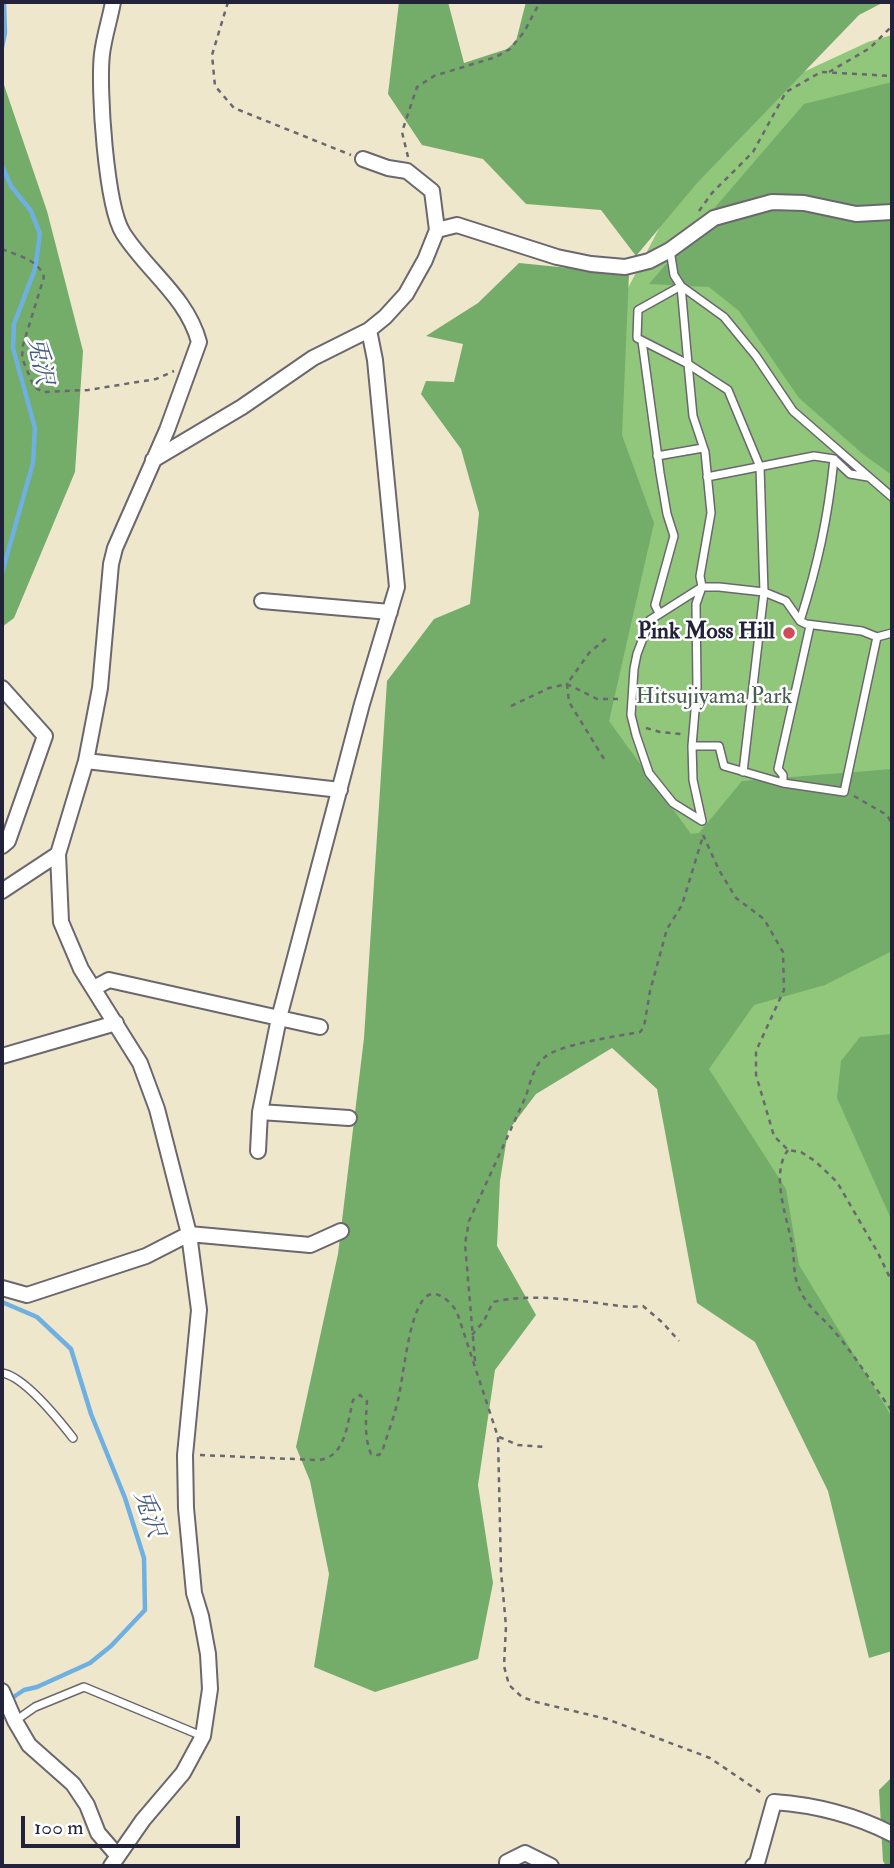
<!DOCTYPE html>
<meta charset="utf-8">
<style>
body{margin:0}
#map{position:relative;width:894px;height:1868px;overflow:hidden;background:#efe7cc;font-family:"IM FELL Double Pica",serif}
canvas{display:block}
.frame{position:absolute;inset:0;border:4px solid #22223b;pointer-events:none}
.scale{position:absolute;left:21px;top:1816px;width:219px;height:32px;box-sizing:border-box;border:4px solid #22223b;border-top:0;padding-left:9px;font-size:21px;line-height:24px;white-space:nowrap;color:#22223b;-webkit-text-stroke:5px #fff;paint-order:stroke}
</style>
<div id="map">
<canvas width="894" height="1868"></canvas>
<div class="frame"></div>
<div class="scale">100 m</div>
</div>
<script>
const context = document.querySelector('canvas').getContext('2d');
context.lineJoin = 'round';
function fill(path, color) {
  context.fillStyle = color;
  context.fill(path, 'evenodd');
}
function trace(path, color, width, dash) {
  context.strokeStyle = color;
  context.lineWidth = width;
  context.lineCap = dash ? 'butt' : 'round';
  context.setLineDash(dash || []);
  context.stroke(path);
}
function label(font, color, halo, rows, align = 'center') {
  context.font = font + ' "IM FELL Double Pica","Noto Serif JP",serif';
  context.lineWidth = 5;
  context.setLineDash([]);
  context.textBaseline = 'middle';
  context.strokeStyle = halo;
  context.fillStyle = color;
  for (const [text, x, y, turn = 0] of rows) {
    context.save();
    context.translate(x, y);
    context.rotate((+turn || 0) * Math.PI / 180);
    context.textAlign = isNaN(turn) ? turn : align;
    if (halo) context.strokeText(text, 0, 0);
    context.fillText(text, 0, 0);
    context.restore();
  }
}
const green = new Path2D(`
 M892 35V1422L833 1336 529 728 628 288 692 165 756 94 868 42Z`);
const forest = new Path2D(`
 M399 2H448L464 63 507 49 516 41 526 2H884L859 15 697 183 636 256 601 210 526 204 483 159 422 145 388 94Z
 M2 79 47 211 83 351 75 472 14 618 2 627Z
 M892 82V475L864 455 799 398 739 311 709 287 649 284 804 104Z
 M519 263 629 274 622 435 654 523 609 721 691 834 699 833 742 781 892 769V951L825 985 754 1005 709 1069 786 1189 799 1265 892 1417V1651L869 1658 828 1491 755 1342 697 1303 657 1089 612 1048 536 1094 508 1131 500 1181 497 1246 536 1315 495 1370 478 1485 493 1583 478 1659 375 1692 314 1667 329 1574 310 1481 296 1447 338 1254 364 1038 387 681 434 619 470 604 479 513 461 449 421 394 426 381 454 382 463 344 426 336 478 303Z
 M892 1034V1221L837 1098 841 1061 860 1037Z
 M892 1777V1866H886L883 1861 879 1790Z`);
const stream = new Path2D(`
 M2 47 5 33 4 2
 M2 166 11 186 31 211 40 234 35 269 14 324 13 348 35 428 33 463 2 573
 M2 1302 37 1317 71 1349 91 1414 125 1498 144 1558 145 1610 111 1646 90 1663 37 1687 24 1690 9 1700`);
const path = new Path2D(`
 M228 2 212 55 215 86 234 108 351 155
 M829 72 870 48 892 26
 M408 157 402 132 417 87 434 76 496 57 510 49 524 32 540 2
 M699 211 712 193 753 152 786 92 821 72 892 76
 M2 249C18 256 38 259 44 277L23 345 22 358 34 387 43 392 88 390 156 379 174 371
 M511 706 549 688 567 684 597 699H622
 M646 728 660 732 681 734
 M604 759 569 702 567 684 589 653 609 636
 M854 796 887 815 892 824
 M703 835 719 870 736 898 764 919 783 952 784 990 756 1051V1075L774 1136 788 1150 801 1152 815 1161 837 1182 878 1253 892 1282
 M788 1150C770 1174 787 1217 792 1244 796 1266 791 1274 803 1296 811 1310 825 1320 835 1332 856 1357 873 1385 892 1411
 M472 1335 484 1321 493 1302C538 1292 584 1302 629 1307L643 1306 663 1323 679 1341
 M475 1361 465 1244 469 1221 526 1096C530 1083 534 1065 545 1057 560 1044 619 1036 640 1032L644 1027 650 991 667 929 682 905 703 836
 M499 1437 518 1445 546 1447
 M200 1455 317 1460C346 1459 347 1423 353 1400L360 1395 367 1401C366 1419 364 1437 371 1454L379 1455 382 1452C387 1435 394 1418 398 1400 404 1374 408 1320 423 1300 434 1285 451 1302 457 1312L498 1437 501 1571 506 1626 504 1666 509 1685 522 1697 536 1702 607 1719 710 1758 763 1794`);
const service = new Path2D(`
 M670 250 674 275 681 286 724 317 756 356 793 411 892 497
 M681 286 688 364 637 338 638 310Z
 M642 341 660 473 667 514 674 536 655 605 659 613
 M688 364 693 416 705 452 711 513 700 576 702 587 696 604 697 687 692 746 693 780 702 821 673 803 649 773 636 735 631 715 634 669 637 654 650 620 702 587H719L764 592 786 601 800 621 806 624 862 631 877 637
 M688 364 728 390 760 467 764 592 743 772
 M657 456 703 448
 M707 477 814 456 834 459 850 474 868 477
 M800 621C818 564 828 518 834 459
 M692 746H719L724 766 783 783V775L778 769 810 626
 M783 783 844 792 877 637 892 633
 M2 1373C24 1376 59 1420 73 1438
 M15 1721 35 1707 84 1687 202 1736`);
const minor = new Path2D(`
 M437 230 457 225 557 257 591 264 625 267 649 261 670 250 714 218 772 202 804 203 856 214 892 212
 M153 460 242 407 313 358 369 330 385 317 406 294 425 260 437 230 432 191 407 171 388 168 363 159
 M262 601 390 612
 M2 688 45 736 8 841 2 846
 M86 761 340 790
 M2 891 58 854
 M94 988 109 980 279 1018 362 704 397 587 375 360 369 330
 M2 1056 116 1023
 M260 1112 349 1118
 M258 1151 260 1112 279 1018 320 1027
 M2 1288 27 1295 146 1256 189 1234 310 1245 341 1231
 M2 1691 15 1721 29 1745 73 1784 87 1805 98 1833 117 1855
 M111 1866 143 1820 183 1773 203 1736 210 1689 208 1654 201 1616 194 1593 186 1508 185 1455 199 1310 189 1234 157 1109 140 1063 81 969 61 922 58 854 86 761 100 688 111 564 115 548 167 430 199 342C187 297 147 271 123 233 106 206 98 88 102 54 104 37 110 19 113 2
 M507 1866V1862L525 1853 551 1866
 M753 1866 757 1863 774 1802C816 1805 855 1815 892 1834`);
const markers = [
 [789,633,7,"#d1495b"]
];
const poiNames = [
 ["Pink Moss Hill",775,633]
];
const parkNames = [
 ["Hitsujiyama Park",714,698]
];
const waterNames = [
 ["兎沢",38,361,79],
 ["兎沢",147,1514,71]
];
fill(green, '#91c77a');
fill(forest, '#74ac6a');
trace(stream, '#6fb0e3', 4.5);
trace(service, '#6a676e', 10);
trace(minor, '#6a676e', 18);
trace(path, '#6a676e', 2.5, [5, 5]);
trace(service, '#fff', 7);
trace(minor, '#fff', 14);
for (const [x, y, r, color] of markers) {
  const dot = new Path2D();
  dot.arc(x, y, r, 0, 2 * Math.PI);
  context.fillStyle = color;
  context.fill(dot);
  trace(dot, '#fff', 2.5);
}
label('bold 23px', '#22223b', '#fff', poiNames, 'right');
label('23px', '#495c51', '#fff', parkNames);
label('italic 24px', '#415b7e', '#fff', waterNames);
</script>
